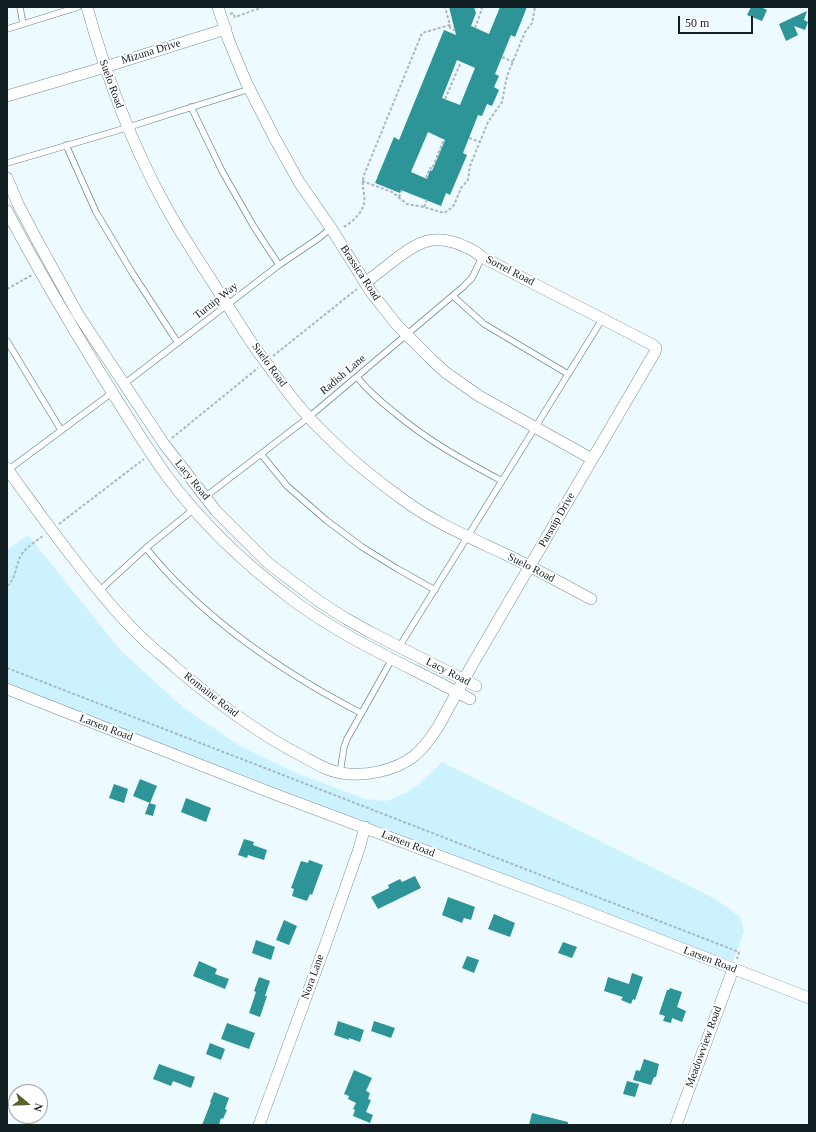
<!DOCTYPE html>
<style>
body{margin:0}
#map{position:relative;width:816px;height:1132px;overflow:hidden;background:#edfaff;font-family:Georgia,serif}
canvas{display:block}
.frame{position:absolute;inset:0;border:8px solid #121f22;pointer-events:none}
.north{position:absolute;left:8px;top:1084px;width:40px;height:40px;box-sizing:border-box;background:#fff;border:1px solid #a0a5a7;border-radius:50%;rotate:109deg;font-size:11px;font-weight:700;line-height:16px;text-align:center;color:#121f22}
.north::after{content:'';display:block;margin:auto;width:14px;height:18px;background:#5a602e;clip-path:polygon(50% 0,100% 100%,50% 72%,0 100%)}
.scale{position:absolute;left:678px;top:16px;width:75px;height:18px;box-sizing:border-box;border:2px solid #121f22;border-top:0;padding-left:5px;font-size:12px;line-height:14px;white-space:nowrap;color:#121f22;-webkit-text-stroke:3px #fff;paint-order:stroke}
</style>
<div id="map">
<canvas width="816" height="1132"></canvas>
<div class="frame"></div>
<div class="north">N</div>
<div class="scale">50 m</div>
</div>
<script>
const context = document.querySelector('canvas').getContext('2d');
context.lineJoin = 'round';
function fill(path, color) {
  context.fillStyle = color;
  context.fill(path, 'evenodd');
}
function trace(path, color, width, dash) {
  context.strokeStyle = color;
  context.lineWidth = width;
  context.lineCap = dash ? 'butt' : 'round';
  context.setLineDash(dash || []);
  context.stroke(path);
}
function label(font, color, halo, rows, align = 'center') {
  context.font = font + ' Georgia,serif';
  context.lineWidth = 3.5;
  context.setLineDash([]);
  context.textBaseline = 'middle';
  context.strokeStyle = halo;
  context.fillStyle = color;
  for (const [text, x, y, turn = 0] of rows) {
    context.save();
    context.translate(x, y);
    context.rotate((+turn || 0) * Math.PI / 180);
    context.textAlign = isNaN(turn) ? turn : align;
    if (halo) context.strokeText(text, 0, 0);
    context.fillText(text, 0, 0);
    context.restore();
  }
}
const green = new Path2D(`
 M28 535 121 651 185 709 240 746 296 773 365 799 387 801 405 793 417 786 442 762 717 900 740 917 744 931 733 961 666 938 7 684V550Z`);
const building = new Path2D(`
 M449 7H474L476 13 471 26 489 34 500 7H527L515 37 511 35 495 74 499 76 494 87 499 90 492 106 487 104 482 116 478 115 463 153 467 155 450 195 446 193 441 206 401 190 400 193 375 183 394 137 399 140 444 30 456 35ZM457 60 475 68 460 105 442 98ZM428 132 445 140 432 171 430 170 427 179 411 172Z
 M751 7H761L767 10 762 21 747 15Z
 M807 11 804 20 808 22 805 30 794 26 798 35 786 41 779 24Z
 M140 779 157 786 150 803 133 796Z
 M114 784 128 789 124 803 109 798Z
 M186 798 211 808 206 822 181 812Z
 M149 803 156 805 153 816 145 814Z
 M244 839 254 842 253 845 267 850 264 860 248 855 247 858 238 855Z
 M309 860 323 865 312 895 310 894 307 901 292 896 294 889 291 888 301 861 308 863Z
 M415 876 421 888 378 909 371 897 389 888 388 885 400 879 402 882Z
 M448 897 475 907 471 920 464 918 462 923 442 915Z
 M494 914 515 923 510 937 488 929Z
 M284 920 297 926 289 945 276 940Z
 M256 940 275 947 271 960 252 953Z
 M563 942 577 947 572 958 558 953Z
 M467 956 479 960 474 973 462 968Z
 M199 961 217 969 215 974 229 979 225 989 193 976Z
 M632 973 643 977 635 1000 633 999 631 1004 621 1000 623 997 604 991 608 977 629 984Z
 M259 977 270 981 265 996H267L260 1017 249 1013 256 992 254 991Z
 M670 988 682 992 677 1007 686 1011 682 1022 672 1018 671 1023 663 1021 665 1016 659 1014 667 990H669Z
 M338 1021 364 1030 360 1042 349 1038V1040L334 1035Z
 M374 1021 395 1028 391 1038 371 1031Z
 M227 1023 255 1033 249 1049 221 1039Z
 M210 1043 225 1049 221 1060 206 1054Z
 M644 1059 659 1064 656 1077H654L651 1085 633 1080 636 1070 640 1071Z
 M159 1064 195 1077 191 1088 173 1081 171 1086 153 1079Z
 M354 1070 372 1078 366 1091 370 1093 368 1099 371 1100 366 1112 373 1115 370 1123 353 1116 355 1110 353 1109 356 1103 348 1099 349 1096 344 1094Z
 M627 1081 639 1084 635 1097 623 1094Z
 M214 1092 229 1098 225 1109 227 1110 223 1119 221 1118 219 1125H202L211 1102H210Z
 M532 1113 568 1122V1125H529Z`);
const path = new Path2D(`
 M230 14 233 13 235 17 263 7
 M450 26V28L456 31
 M475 28 482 9 481 7
 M502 57 513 62
 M445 99 461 62
 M469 138 480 142
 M426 178 430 168 432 169 444 139
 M362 181 392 192 407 204 424 207 444 213 450 209 454 205 461 188 468 180 470 166 488 122 502 102 507 76 525 32 532 23 535 7
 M399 197 402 190
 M424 207 427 199
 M344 227C355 220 367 209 364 194 363 187 362 182 364 175L422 33 450 25 445 7
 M7 289 32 275
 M273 356 357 289
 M172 438 258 368
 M59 524 144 459
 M7 586C17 578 15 564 22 554 27 546 37 541 44 535
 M7 668 739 952 737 959`);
const lane = new Path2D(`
 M20 7 23 24
 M7 29 78 7
 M191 107 222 171 254 227 279 265
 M66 145 96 212 133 274 178 343
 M7 163 116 131 250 89
 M453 296 484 324 568 374
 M7 341 61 430
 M357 377C368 391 381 402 395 413 428 441 465 461 502 481
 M124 384 279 265 319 238 331 228
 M261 454 287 486 326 520 362 547 396 568 435 590
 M8 470 113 392
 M205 497 309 417 463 287 472 278 482 257
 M146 548C203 619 280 671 361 713
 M99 591 146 548 194 509
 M399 647 603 318
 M340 773 344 747 347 739 392 659`);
const street = new Path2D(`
 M87 7C106 75 130 141 164 203 182 237 204 268 224 300 238 321 251 344 267 364 283 386 299 408 318 427 344 454 374 479 405 501 435 523 471 538 505 554 534 568 563 584 591 599
 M218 7 229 41 246 82 274 137 299 182 331 228 371 292 397 325 431 359 445 372 479 396 592 459
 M7 96 92 71 226 29
 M7 178 18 204 38 242 79 316 164 444 216 511 268 563 293 582 320 602 345 618 370 632 476 686
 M7 211C37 268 70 324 104 379 124 411 144 444 166 475 202 524 246 565 294 601 348 641 411 667 470 699
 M7 468C18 485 31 501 42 517 66 549 90 582 117 612 128 624 140 637 153 648 161 655 169 661 176 668 215 701 257 733 302 756 315 763 327 771 341 773 365 777 393 771 413 757 423 749 431 738 438 727L472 665 655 352 656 348 653 345 482 257C477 253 472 249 466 247 434 232 417 242 392 262 383 269 374 276 365 283
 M7 689 277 795 557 900 809 998
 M259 1125 326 943 359 849 365 827
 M676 1125 733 969`);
const streetNames = [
 ["Mizuna Drive",151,52,-17],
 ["Suelo Road",111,84,70],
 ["Sorrel Road",510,271,27],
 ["Brassica Road",360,273,57],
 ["Turnip Way",216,301,-38],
 ["Suelo Road",269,365,54],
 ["Radish Lane",343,375,-40],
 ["Lacy Road",192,480,51],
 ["Parsnip Drive",557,520,-60],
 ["Suelo Road",531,568,27],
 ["Lacy Road",448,672,27],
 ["Romaine Road",211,695,38],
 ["Larsen Road",106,728,21],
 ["Larsen Road",408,844,21],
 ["Larsen Road",710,960,21],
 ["Nora Lane",313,977,-70],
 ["Meadowview Road",704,1047,-70]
];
fill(green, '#cbf2fe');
fill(building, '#2d9598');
trace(lane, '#708f99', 7);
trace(street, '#708f99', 12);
trace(path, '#aab7bb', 2, [3, 2]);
trace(lane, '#fff', 5.5);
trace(street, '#fff', 11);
label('11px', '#121f22', '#fff', streetNames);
</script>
